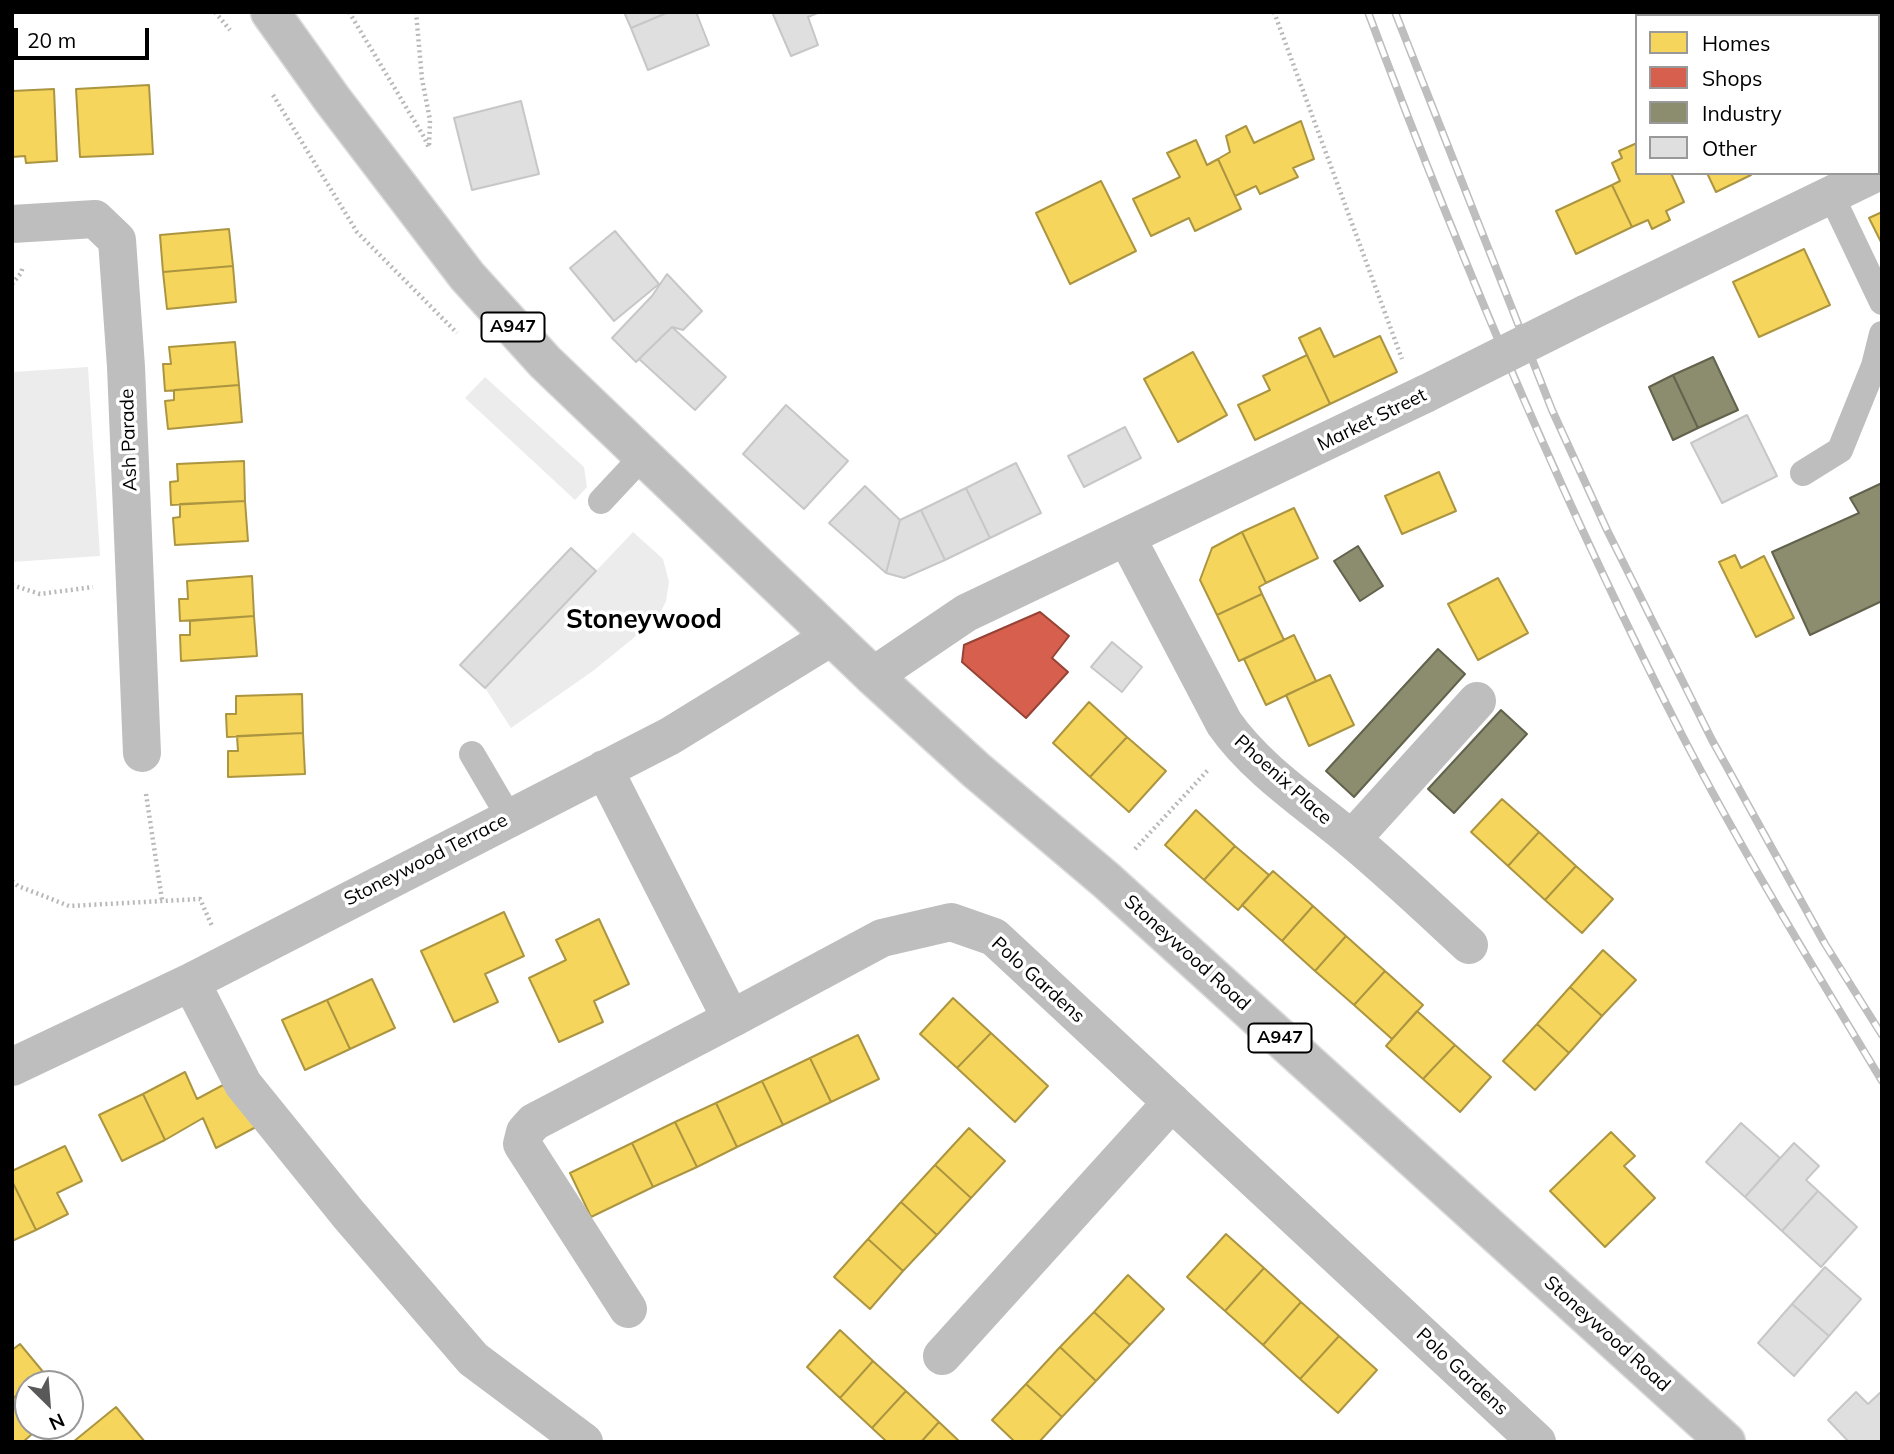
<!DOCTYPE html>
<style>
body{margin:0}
#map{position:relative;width:1894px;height:1454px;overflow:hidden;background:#fff;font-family:Mulish,sans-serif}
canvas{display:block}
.frame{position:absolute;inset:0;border:14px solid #000;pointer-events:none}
.legend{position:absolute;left:1635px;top:14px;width:245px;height:161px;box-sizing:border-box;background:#fff;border:2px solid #999;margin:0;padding:9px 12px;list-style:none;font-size:21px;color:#000}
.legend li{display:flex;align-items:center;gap:14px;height:35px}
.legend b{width:35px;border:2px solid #999}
.north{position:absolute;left:14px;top:1370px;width:70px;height:70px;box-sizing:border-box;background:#fff;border:2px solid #999;border-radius:50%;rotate:155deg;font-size:19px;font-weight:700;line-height:28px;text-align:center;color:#000}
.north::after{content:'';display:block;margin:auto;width:24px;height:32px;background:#595959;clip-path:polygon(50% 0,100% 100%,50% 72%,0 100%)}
.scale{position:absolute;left:14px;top:28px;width:135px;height:32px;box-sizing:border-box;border:4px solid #000;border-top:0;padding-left:9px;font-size:21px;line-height:24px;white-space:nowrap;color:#000;-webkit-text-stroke:5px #fff;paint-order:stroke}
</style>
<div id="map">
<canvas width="1894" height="1454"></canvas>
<div class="frame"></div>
<ul class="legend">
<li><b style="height:19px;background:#f6d55c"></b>Homes</li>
<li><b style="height:19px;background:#d6604d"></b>Shops</li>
<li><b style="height:19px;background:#8c8c6e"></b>Industry</li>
<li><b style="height:19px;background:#dfdfdf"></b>Other</li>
</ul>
<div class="north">N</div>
<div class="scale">20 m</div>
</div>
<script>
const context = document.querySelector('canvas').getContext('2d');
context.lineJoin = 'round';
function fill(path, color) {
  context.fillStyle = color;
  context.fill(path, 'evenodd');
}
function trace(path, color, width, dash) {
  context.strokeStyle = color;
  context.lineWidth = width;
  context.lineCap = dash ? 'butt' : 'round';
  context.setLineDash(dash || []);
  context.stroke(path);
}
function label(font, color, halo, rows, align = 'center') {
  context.font = font + ' Mulish,sans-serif';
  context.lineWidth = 7;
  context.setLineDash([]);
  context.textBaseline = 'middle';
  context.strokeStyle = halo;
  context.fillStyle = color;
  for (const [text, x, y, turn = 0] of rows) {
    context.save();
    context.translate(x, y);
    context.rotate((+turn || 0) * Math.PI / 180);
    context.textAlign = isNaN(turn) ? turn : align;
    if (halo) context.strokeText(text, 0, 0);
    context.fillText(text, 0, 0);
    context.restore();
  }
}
const green = new Path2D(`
 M88 367 100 556 12 562V372Z
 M485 377 584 467 587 487 575 500 465 398Z
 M633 532 663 559 669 582 666 601 658 618 593 671 511 728 485 688Z`);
const homes = new Path2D(`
 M1776 12H1813L1805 16H1778Z
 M1813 12H1838L1839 16H1805Z
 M149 85 153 154 80 157 76 89Z
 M54 89 57 161 26 163 25 156 12 157V91Z
 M1301 121 1314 159 1293 168 1298 177 1260 194 1256 186 1235 196 1218 159 1230 152 1226 136 1246 126 1254 143Z
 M1196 140 1207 165 1218 159 1241 209 1195 231 1189 218 1151 236 1133 199 1180 177 1167 153Z
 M1637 143V173H1671L1684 202 1666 211 1670 220 1652 229 1648 220 1632 227 1612 185 1620 181 1612 163 1622 158 1619 151Z
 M1707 173H1750L1751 175 1716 192Z
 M1101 181 1136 251 1070 284 1036 213Z
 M1612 185 1632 227 1576 254 1556 211Z
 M1882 212V244L1869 218Z
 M229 229 233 266 163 272 160 235Z
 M1804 249 1830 305 1759 337 1733 282Z
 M233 266 236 302 167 309 163 272Z
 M1320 328 1334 357 1380 336 1397 372 1330 404 1299 338Z
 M235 342 239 385 165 391 163 364H171L169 347Z
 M1193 352 1227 415 1178 442 1144 379Z
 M1307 355 1330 404 1255 440 1238 405 1270 390 1263 376Z
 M239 385 242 422 168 429 165 401 174 400V390Z
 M244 461 245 501 171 505 170 482 178 481 177 464Z
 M1439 472 1456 511 1402 534 1385 496Z
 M245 501 248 541 175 545 173 518 180 517V504Z
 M1294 508 1318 558 1266 583 1242 532Z
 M1242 532 1266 583 1259 587 1262 594 1217 615 1200 580 1212 548Z
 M1735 555 1741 568 1764 556 1794 618 1756 637 1719 562Z
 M252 576 254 616 180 621 179 599H188L187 581Z
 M1498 578 1528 633 1478 660 1448 604Z
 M1262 594 1284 640 1239 661 1217 615Z
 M254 616 257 656 181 661 180 635H190V621Z
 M1294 635 1316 681 1266 705 1244 659Z
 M1330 675 1354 725 1309 746 1286 695Z
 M302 694 303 733 227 737 226 714H236V696Z
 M1089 702 1127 737 1090 777 1053 743Z
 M303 733 305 774 228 777V751H238L237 736Z
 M1127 737 1166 771 1129 812 1090 777Z
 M1502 799 1539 832 1508 866 1471 832Z
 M1196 810 1235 846 1204 880 1165 845Z
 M1539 832 1576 866 1545 900 1508 866Z
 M1235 846 1269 875 1238 910 1204 880Z
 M1576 866 1613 899 1582 933 1545 900Z
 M1273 871 1313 906 1282 941 1242 905Z
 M1313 906 1346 936 1315 971 1282 941Z
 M504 912 524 956 485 974 498 1002 454 1022 421 951Z
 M599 919 629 984 594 1001 603 1022 559 1042 529 978 566 960 556 940Z
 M1346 936 1385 971 1354 1005 1315 971Z
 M1603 950 1636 980 1602 1016 1570 987Z
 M1385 971 1423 1005 1392 1039 1354 1005Z
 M372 979 395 1028 350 1049 327 1000Z
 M1570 987 1602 1016 1569 1053 1537 1024Z
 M953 998 991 1033 957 1068 920 1034Z
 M327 1000 350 1049 305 1070 282 1020Z
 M1417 1011 1455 1045 1423 1079 1386 1046Z
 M1537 1024 1569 1053 1535 1090 1503 1061Z
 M991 1033 1048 1086 1015 1122 957 1068Z
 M858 1035 879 1079 831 1102 810 1058Z
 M1455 1045 1491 1077 1460 1112 1423 1079Z
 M810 1058 831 1102 783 1125 762 1081Z
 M185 1072 197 1099 223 1085 256 1127 216 1148 203 1118 165 1140 143 1094Z
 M762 1081 783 1125 737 1147 716 1103Z
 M143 1094 165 1140 122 1161 99 1115Z
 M716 1103 737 1147 697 1167 675 1122Z
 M675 1122 697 1167 653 1187 632 1143Z
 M969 1128 1005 1161 971 1198 935 1165Z
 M1611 1132 1635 1156 1624 1166 1655 1198 1605 1247 1550 1191Z
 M632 1143 653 1187 591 1217 570 1173Z
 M65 1146 82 1181 57 1193 68 1214 36 1230 12 1181V1171Z
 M935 1165 971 1198 937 1235 901 1202Z
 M12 1181 36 1230 12 1241Z
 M901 1202 937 1235 903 1271 868 1239Z
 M1226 1234 1264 1268 1225 1311 1187 1277Z
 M868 1239 903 1271 870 1309 834 1277Z
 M1264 1268 1301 1302 1263 1345 1225 1311Z
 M1128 1275 1164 1309 1130 1345 1094 1312Z
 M1301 1302 1339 1336 1300 1379 1263 1345Z
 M1094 1312 1130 1345 1096 1381 1060 1347Z
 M840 1330 873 1361 840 1398 807 1367Z
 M1339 1336 1377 1370 1338 1413 1300 1379Z
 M20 1344 44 1373 12 1399V1350Z
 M1060 1347 1096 1381 1062 1417 1026 1384Z
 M873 1361 906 1391 872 1428 840 1398Z
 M44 1373 53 1384H30Z
 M1026 1384 1062 1417 1039 1442H1015L992 1420Z
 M28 1386V1426H41L23 1442H12V1399Z
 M906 1391 939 1422 921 1442H887L872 1428Z
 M116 1407 145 1442H73Z
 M939 1422 960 1442H921Z`);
const shops = new Path2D(`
 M1040 612 1069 636 1052 658 1068 672 1026 718 962 662 964 645Z`);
const industry = new Path2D(`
 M1713 357 1738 410 1698 428 1673 375Z
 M1673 375 1698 428 1673 440 1649 387Z
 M1882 483V601L1810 635 1772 552 1859 513 1850 498Z
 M1358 546 1383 586 1360 601 1334 561Z
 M1438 649 1465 674 1354 797 1326 771Z
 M1501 710 1527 734 1454 813 1428 789Z`);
const building = new Path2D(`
 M624 12H669L631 28Z
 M669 12H696L709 45 648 70 631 28Z
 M772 12H820L808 17 818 45 791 56Z
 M521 101 539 174 472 190 454 118Z
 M615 231 659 284 614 321 570 268Z
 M667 274 702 311 683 330 672 327 636 362 612 338 652 296Z
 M672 327 726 377 695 410 639 359Z
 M786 405 848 461 804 509 743 454Z
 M1747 415 1777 476 1722 503 1691 443Z
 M1125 427 1141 458 1084 487 1068 456Z
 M1016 463 1041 513 990 538 966 488Z
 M865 486 900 520 886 573 829 523Z
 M966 488 990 538 945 560 921 510Z
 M921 510 945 560 904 578 886 573 900 520Z
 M571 548 596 571 485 688 460 665Z
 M1112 642 1142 667 1122 692 1091 667Z
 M1741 1123 1780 1158 1745 1197 1706 1162Z
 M1794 1143 1819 1166 1806 1180 1818 1191 1782 1231 1745 1197Z
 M1818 1191 1857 1227 1821 1267 1782 1231Z
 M1825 1267 1861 1299 1829 1336 1792 1304Z
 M1792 1304 1829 1336 1794 1376 1758 1343Z
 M1882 1391V1442H1849L1828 1420 1856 1392 1868 1404Z`);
const path = new Path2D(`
 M215 12 230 30
 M349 12 424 137 429 148
 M416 12 422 79 430 120 429 147
 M1274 12 1402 359
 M273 95 357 232 457 333
 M12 284 21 273 23 266
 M12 585 40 594 93 587
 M146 794 162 900
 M1135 849 1208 770
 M12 881 18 886 69 906 200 899 212 926`);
const lane = new Path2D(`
 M1831 195 1882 302
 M1803 473 1840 450 1874 366 1882 334
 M601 501 643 456
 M472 754 509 817`);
const street = new Path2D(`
 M12 224 95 219 117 240 126 367 142 753
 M1585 314 1876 173
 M1127 538 1224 723C1257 770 1307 802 1350 838 1391 872 1430 909 1469 945
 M873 676 966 613 1425 394
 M604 769 731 1019 882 938 951 922 994 937 1537 1442
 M1352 839 1477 701
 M191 982 243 1084 349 1215 473 1359 584 1442
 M12 1067 191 982 670 736 831 637
 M628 1309 522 1144 525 1132 534 1122 731 1019
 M942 1356 1172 1102`);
const primary = new Path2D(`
 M270 12 332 99 467 276 545 362 873 676 976 770 1106 880 1726 1442`);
const rail = new Path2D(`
 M1368 12C1460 258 1562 501 1682 735 1743 853 1813 967 1882 1081
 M1395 12 1552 410 1607 530 1712 740 1825 944 1882 1035`);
const streetBridge = new Path2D(`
 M1425 394 1585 314`);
const shields = [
 [513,327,63],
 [1280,1038,63]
];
const shieldNames = [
 ["A947",513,327],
 ["A947",1280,1038]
];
const streetNames = [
 ["Market Street",1372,420,-26],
 ["Ash Parade",129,440,-92],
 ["Phoenix Place",1283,780,42],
 ["Stoneywood Terrace",426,860,-27],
 ["Stoneywood Road",1187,953,42],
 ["Polo Gardens",1038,980,42],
 ["Stoneywood Road",1607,1334,42],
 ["Polo Gardens",1462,1372,43]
];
const districtNames = [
 ["Stoneywood",644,620]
];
fill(green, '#ececec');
fill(homes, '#f6d55c');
trace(homes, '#ac9540', 2);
fill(shops, '#d6604d');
trace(shops, '#964336', 2);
fill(industry, '#8c8c6e');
trace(industry, '#62624d', 2);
fill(building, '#dfdfdf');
trace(building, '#c7c7c7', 2);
trace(primary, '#dbdbdb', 41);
trace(path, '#b9b9b9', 4.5, [2, 3.5]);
trace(lane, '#bebebe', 26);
trace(street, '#bebebe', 38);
trace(primary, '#bebebe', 38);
trace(rail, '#bebebe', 8);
trace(rail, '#fff', 5, [16]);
trace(streetBridge, '#bebebe', 38);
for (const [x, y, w] of shields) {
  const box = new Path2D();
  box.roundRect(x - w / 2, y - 14.5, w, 29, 5);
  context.fillStyle = '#fff';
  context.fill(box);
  trace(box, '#000', 2);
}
label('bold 18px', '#000', null, shieldNames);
label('19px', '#000', '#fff', streetNames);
label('bold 26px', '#000', '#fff', districtNames);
</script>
